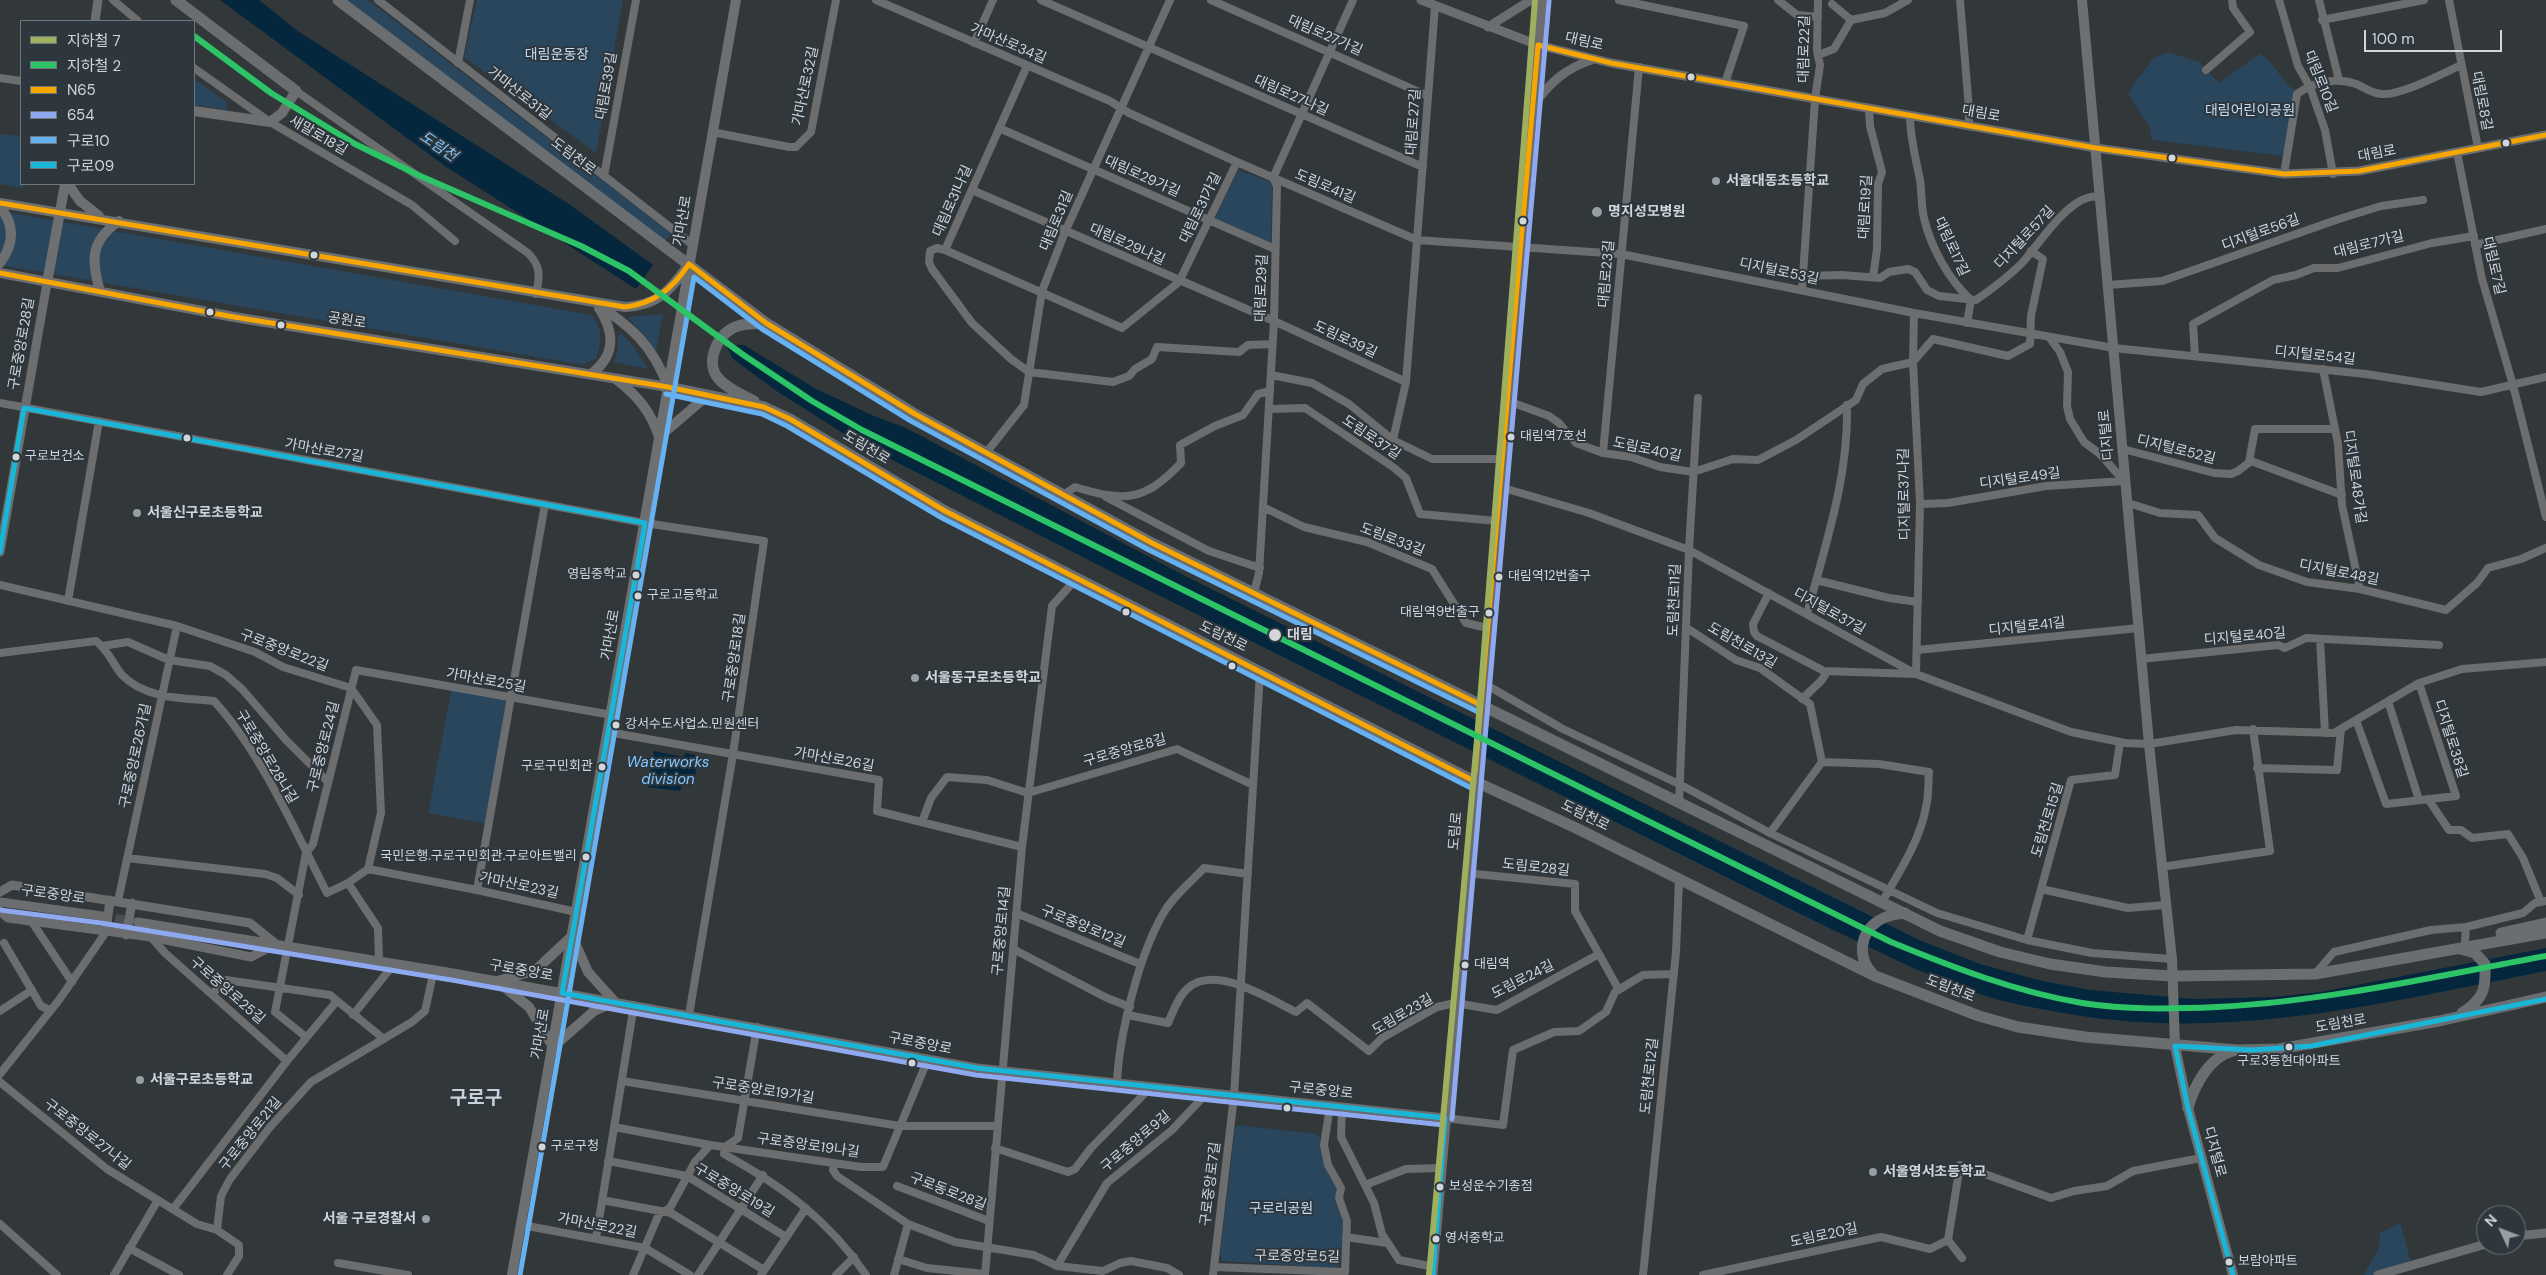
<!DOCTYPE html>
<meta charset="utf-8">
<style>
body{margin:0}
#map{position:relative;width:2546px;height:1275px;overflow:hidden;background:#32373a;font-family:"DM Sans","Noto Sans KR",sans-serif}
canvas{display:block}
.legend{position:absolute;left:20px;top:20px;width:175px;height:165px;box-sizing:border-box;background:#2f373e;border:1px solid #6f777c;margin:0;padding:6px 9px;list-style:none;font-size:15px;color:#d0d6da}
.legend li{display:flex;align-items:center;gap:10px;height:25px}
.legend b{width:25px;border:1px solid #6f777c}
.north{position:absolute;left:2476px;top:1205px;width:50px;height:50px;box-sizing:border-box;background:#2f373e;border:1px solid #6f777c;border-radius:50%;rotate:313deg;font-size:14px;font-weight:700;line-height:20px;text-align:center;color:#d0d6da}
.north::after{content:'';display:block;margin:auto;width:18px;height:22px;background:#999ea2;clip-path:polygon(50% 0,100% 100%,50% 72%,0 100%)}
.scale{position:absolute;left:2364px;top:30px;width:138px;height:22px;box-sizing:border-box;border:2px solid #d0d6da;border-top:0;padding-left:6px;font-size:15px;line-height:18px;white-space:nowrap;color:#d0d6da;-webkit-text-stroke:4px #2f373e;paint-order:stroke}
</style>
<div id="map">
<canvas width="2546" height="1275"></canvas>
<ul class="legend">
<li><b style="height:6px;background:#9eb05d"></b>지하철 7</li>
<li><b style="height:6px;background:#2dc367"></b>지하철 2</li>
<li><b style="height:6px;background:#f7a600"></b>N65</li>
<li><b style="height:6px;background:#8fa9f0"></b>654</li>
<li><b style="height:6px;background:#66b1f2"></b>구로10</li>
<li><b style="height:6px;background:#1ab6d8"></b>구로09</li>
</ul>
<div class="north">N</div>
<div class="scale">100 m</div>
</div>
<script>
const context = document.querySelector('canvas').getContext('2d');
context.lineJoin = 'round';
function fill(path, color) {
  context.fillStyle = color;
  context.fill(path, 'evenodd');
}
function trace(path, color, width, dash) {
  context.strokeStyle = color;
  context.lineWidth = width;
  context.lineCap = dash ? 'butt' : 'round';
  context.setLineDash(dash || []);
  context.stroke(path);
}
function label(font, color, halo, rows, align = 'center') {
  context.font = font + ' "DM Sans","Noto Sans KR",sans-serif';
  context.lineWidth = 4;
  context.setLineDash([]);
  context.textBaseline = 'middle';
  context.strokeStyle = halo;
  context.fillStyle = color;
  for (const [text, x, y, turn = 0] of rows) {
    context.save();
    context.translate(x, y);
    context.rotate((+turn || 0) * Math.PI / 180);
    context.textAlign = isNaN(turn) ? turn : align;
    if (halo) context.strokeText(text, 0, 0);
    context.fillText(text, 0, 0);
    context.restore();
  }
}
const green = new Path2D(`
 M344 0H368L671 233 665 241Z
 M477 0H623L596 153 464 57Z
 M2168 52 2199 62 2219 83 2259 54C2276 62 2279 80 2295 90L2283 156 2152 140 2150 128 2129 95C2133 80 2146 72 2153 58Z
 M194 79 227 102 226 110 194 105Z
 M0 134 21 136V184H27L22 188 0 184Z
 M1238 170 1268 181 1272 186 1271 243 1215 218Z
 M0 211 592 315C603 330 602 341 596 358L583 365 0 265Z
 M663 314 656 352 628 317Z
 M621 333 634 347 648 369 614 362 618 348V336Z
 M452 687 513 699 489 824 428 813Z
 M1238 1125 1316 1134 1320 1138 1325 1168 1337 1190 1335 1199 1343 1223 1341 1263 1336 1268 1222 1261 1220 1255 1235 1128Z
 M2400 1223 2412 1265 2378 1275H2364L2378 1250 2380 1233Z`);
const water = new Path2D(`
 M220 0H259L299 32 572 206 653 265 636 289 445 166Z
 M726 345H744L816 389 874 416 904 427 1187 577 1919 940 1980 964 2038 980 2090 990 2194 999 2274 997 2321 992 2546 948V971C2376 1004 2221 1045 2047 1010 2031 1007 2014 1004 1999 1000 1940 983 1884 954 1829 928L1120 576 857 442 778 392 733 359Z
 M654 751 683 757 686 753 699 756 693 786 682 785 680 791 647 787Z`);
const tertiaryTunnel = new Path2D(`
 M102 916 135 922`);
const minor = new Path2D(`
 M113 0 138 21
 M378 0 693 245
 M876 0 1110 101 1129 113 1237 162 1417 240 1621 254 1914 313 2114 348 2366 374 2481 392 2546 377
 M1041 0 1423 167
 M1211 0 1428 96
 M1619 0 1744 26 1725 83
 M1778 0 1797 15 1818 17
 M1960 0 1969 109V126
 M2279 0 2298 66 2310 87 2325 130 2333 174
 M2319 0 2339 80
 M2449 0 2478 148
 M1832 4 1851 20
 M1435 6 1406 382 1393 440 1432 459H1502
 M2322 20 2424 0
 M974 43 993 0
 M1818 55 1834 49 1851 20 1885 13 1908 0
 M458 63 470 0
 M1027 66 945 250 1122 328 1179 282 1237 162
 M194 68 270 122 412 205 455 241
 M2206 70 2250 32 2233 8 2232 0
 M0 78 21 81
 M296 91 528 253C541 266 540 276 536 294
 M1869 109 1870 126 1882 172 1878 184 1877 249 1873 277
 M1910 116C1910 138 1916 159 1920 180 1922 193 1921 206 1924 218 1931 248 1949 280 1971 300L1967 323
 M999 128 1275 249
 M712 132 789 147H796L811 132 836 0
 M2457 152 2482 279 2513 385 2546 517
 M2284 174 2297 94C2313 82 2337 77 2356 84 2364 87 2372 94 2381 94 2400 96 2444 73 2461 65
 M604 176 636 0
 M972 190 1274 321 1406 382
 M2475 245 2546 229
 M945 250 937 248 930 251 929 262 932 269 972 323 1011 359 1029 372 1113 382 1129 376 1135 369 1152 359 1157 347 1239 352 1248 345 1272 344
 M1804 276 1842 275 1880 278 1889 272 1908 269 1915 272 1927 290 1939 296 1976 300C1992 289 2007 278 2021 264 2039 245 2071 191 2100 197
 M2108 285 2162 281 2339 219 2381 206 2423 200
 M1802 290 1815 99 1820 65 1817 51 1818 0
 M2049 337 2060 352 2068 372 2067 406 2070 419 2084 442 2100 454 2124 481
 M2195 356 2193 324 2273 280 2296 275 2314 268H2338L2432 243 2474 236
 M2323 369 2338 444 2342 505 2360 589
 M1271 375 1312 383 1349 404 1393 440
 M1508 401 1549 416 1559 423 1576 443 1603 453 1631 457 1660 467 1693 472 1733 459 1758 460 1796 440 1856 400 1863 384 1882 369 1913 362 1933 339 2008 356 2030 344 2031 316 2043 259 2031 251
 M0 403 645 523 764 541 733 754 689 1015
 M1269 409 1305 408 1393 467 1406 478 1420 514 1497 521
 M2123 449 2214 473 2231 474 2238 471 2251 461 2342 495
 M986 453 1024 405 1042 291 1065 232 1170 0
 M1603 453 1639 67
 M2249 462 2255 429H2335
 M1500 487 1589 513 1689 550 1916 674 2071 732 2125 743 2149 744 2236 730 2334 733 2419 683 2462 669 2546 662
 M1063 495 1075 487C1124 502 1144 502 1181 463L1180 445 1215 426 1243 415 1258 394 1270 391
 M1106 497 1209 551 1260 568
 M2128 503 2160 513 2198 515 2215 538 2259 565 2307 582 2360 589 2446 610 2477 583 2488 568 2521 559 2546 548
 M1920 504 1948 503 2046 486 2124 481
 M1263 507 1304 527 1367 542 1432 569 1466 623 1488 628
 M1816 580 1889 598 1918 602
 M0 585 177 626 255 652 283 667 351 688 377 725 381 813 368 869 348 883 327 893C296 832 260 751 214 701 183 698 145 699 122 675 113 664 108 650 96 641L0 653
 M1254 593 1259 573 1274 321 1277 186 1273 178 1353 0
 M1769 593 1753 624 1754 632 1757 636 1824 671 1916 674 1920 504 1913 362 1914 313
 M68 601 99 421
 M1807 614C1825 546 1849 476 1847 405
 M1687 628 1736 660 1760 668 1810 704 1822 762 1879 764 1929 772C1928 783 1929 795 1926 807 1920 841 1899 872 1882 902
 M2320 639 2325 733
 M102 646 128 642 169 660 210 666 226 675 242 689 286 740 328 782
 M1917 650 2139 628
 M2141 659 2278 645 2285 648 2306 638 2439 645
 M1483 683 1563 729 1681 785 1770 833 1937 913 2027 940 2092 953 2172 959
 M1802 699 1821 681 1827 672
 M2388 701 2419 800
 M2356 720 2386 804 2456 796 2419 683
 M608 732 879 780 877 811 1022 847
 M2257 768 2337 770 2341 729
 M2428 799 2449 830H2461L2472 838 2508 834 2523 858 2541 902
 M1679 803 1689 550 1698 398
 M922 822 931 798 947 777 987 780 1028 793 1177 749 1253 785
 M1770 833 1822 762
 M127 858 265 874 277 878 299 895
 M2161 867 2270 851 2253 729
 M368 869 477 890 576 912
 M1466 873 1575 884V911L1619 990
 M348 883 378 928 379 961
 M2041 889 2128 908 2165 905
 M477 890 545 504
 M118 901 177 626
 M1016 913 1140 964
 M32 922 72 982
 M151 937 165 953 287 1061
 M2027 940 2071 780 2115 775 2120 742
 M2465 942 2466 927 2523 913 2535 903 2546 901
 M4 943 41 1006 50 1010
 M1013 949 1107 998 1130 1007
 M2315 974 2334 952 2431 930 2466 927
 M212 994 226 980 330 995 384 1039
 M0 1011 32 990
 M353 1015 394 964
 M1128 1015 1168 1023C1173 1012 1178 997 1187 989 1214 963 1269 999 1296 1012L1307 1003 1369 1051 1382 1038 1437 1007 1455 1003 1497 1010 1599 954
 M757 1027 738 1138 725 1147 724 1154C782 1186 828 1219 866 1275
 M306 1037 275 1012 306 853 313 844 356 670 612 715
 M0 1074 59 1000 106 932
 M622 1081 900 1126H997
 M0 1082 107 1169 197 1224 217 1230
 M1117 1083C1119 1035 1139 955 1163 914 1172 897 1191 882 1204 868L1248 874
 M1342 1107 1341 1137 1374 1203 1382 1234 1399 1260 1434 1267
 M1445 1118 1503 1125 1513 1050 1554 1032 1579 1031 1606 1012 1615 992 1643 975 1674 974
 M614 1127 710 1145 861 1167H883L928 1059
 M995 1148 1068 1172 1075 1169 1091 1148 1151 1087
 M608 1161 687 1176 786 1237
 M834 1163 833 1170 837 1176 908 1224 955 1242 1034 1255 1057 1266 1103 1271 1120 1263 1131 1261 1167 1268 1179 1275
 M1365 1185 1406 1169 1441 1168
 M897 1186 989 1221
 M602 1200 671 1213 764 1270
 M173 1209 287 1061 336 1002
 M0 1224 57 1275
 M522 1225 645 1248 690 1275
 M1346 1237 1387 1243
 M596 1238 634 1005
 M1948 1240 1960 1165 2051 1198 2074 1191 2107 1186 2133 1171 2201 1158
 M1948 1240 1962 1258
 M129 1248 179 1275
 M898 1259 927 1268 985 1274
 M338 1263 408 1275
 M1057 1266 1107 1183 1172 1130 1207 1093
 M1214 1267 1345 1272 1347 1221 1339 1198 1341 1188 1328 1165 1324 1145 1330 1106
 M114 1275 158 1200
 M227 1275 239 1256V1245L217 1230 221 1196 230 1179 270 1127 311 1082 412 1022 425 1011 434 970
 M633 1275 659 1214 670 1208 695 1162 710 1145
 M698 1275 763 1175
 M761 1275 806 1208
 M836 1275 854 1257
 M894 1275 908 1224
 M985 1275 1022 847 1052 606 1076 579
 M1213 1275 1234 1096 1260 672
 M1643 1275 1676 952 1679 880
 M1703 1275 1881 1237 1930 1249 1948 1240`);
const tertiary = new Path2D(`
 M1421 0 1538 45 1611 63 2096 148 2284 174 2359 171 2546 135
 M95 21 98 0
 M1488 27 1531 0
 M1533 106C1550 82 1566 68 1594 59
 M0 552 47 283
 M0 892 12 885 250 923 276 944 251 957 151 937 8 918 0 911
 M0 902 102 916
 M138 922 453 973 977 1068 1445 1118
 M106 932 110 900
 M126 935 132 903
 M2516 1236 2546 1233
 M1433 1275 1542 0
 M2378 1275 2486 1244`);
const secondary = new Path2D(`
 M2082 0 2149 744 2172 959 2175 1046 2188 1108 2233 1275
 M194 111 270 122 282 113 296 91
 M68 184 80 201 99 216
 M0 203 625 307C657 305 669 292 687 267
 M0 207C15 225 14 244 0 263
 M0 273 234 317 668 387
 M47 283 65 184
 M100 292C92 260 89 242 119 221
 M600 306C635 330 652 346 668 386
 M591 374C616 355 615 333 599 308
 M617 380C638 396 651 412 659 437L708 395
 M572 936 588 972 615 1002 594 1011 553 1047 529 1007 497 981 530 972 539 967Z
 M512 1275 736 0`);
const primary = new Path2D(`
 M176 0 296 91
 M338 0 766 323 915 414 1152 543 1940 931 2000 952 2050 964 2106 972 2173 976 2315 974 2546 933
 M668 387 764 407 790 419 945 511 1474 781 1576 828 1875 976 1979 1016 2018 1027 2085 1037 2238 1050 2279 1049 2439 1021 2546 997
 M754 401C743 395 727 389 718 378 705 362 717 335 735 327 744 323 756 324 766 323
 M2501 933 2546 923
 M2460 949 2475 953 2485 964C2486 989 2484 999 2462 1013
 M1872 973C1857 957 1860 933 1878 921 1887 915 1896 914 1905 913
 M2188 1108C2194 1086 2209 1057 2233 1051`);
const bus1 = new Path2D(`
 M1538 45 1611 63 2096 148 2284 174 2359 171 2546 135
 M0 203 625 307C655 303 672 289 689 264L766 323 915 414 1152 543 1481 705
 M0 273 234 317 668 387 764 407 790 419 945 511 1474 781
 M1475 773 1538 45`);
const bus2 = new Path2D(`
 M0 910 101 923 452 980 976 1075 1444 1125
 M1452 1119 1549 1`);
const bus3 = new Path2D(`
 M666 394 762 414 787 426 942 518 1471 788
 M520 1275 694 277 762 329 911 421 1149 550 1478 712`);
const bus4 = new Path2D(`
 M0 552 24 408 645 523 562 993 977 1068 1445 1118 1433 1275
 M2233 1275 2188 1108 2175 1046 2252 1050 2311 1046 2546 999`);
const metro1 = new Path2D(`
 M1429 1275 1477 740 1535 0`);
const metro2 = new Path2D(`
 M194 36 271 93 355 144 418 175 581 246 629 271 742 354 812 401 862 430 1891 942C1952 967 2016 992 2082 1003 2126 1010 2172 1009 2217 1007 2328 1001 2437 976 2546 956`);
const markers = [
 [1691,77,4.5,"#d0d6da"],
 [2506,143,4.5,"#d0d6da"],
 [2172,158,4.5,"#d0d6da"],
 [1716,181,5,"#999ea2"],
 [1597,212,6,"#999ea2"],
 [1523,221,4.5,"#d0d6da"],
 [314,255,4.5,"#d0d6da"],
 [210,312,4.5,"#d0d6da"],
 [281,325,4.5,"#d0d6da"],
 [1511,437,4.5,"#d0d6da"],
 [187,438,4.5,"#d0d6da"],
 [16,457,4.5,"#d0d6da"],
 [137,513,5,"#999ea2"],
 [636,575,4.5,"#d0d6da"],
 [1499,577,4.5,"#d0d6da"],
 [638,596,4.5,"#d0d6da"],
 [1126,612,4.5,"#d0d6da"],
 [1489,613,4.5,"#d0d6da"],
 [1275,635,7,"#d0d6da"],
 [1232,666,4.5,"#d0d6da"],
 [915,678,5,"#999ea2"],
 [616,725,4.5,"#d0d6da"],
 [602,767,4.5,"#d0d6da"],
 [586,857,4.5,"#d0d6da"],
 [1465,965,4.5,"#d0d6da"],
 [2289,1047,4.5,"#d0d6da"],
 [912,1063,4.5,"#d0d6da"],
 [140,1080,5,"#999ea2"],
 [1287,1108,4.5,"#d0d6da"],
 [542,1147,4.5,"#d0d6da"],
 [1873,1172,5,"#999ea2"],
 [1440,1187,4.5,"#d0d6da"],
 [426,1219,5,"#999ea2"],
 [1436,1239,4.5,"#d0d6da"],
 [2229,1262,4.5,"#d0d6da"]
];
const busNames = [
 ["대림역7호선",1520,437],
 ["구로보건소",25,457],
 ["영림중학교",627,575,"right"],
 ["대림역12번출구",1508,577],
 ["구로고등학교",647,596],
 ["대림역9번출구",1480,613,"right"],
 ["강서수도사업소.민원센터",625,725],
 ["구로구민회관",593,767,"right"],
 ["국민은행.구로구민회관.구로아트밸리",577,857,"right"],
 ["대림역",1474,965],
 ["구로3동현대아파트",2289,1062,"center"],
 ["구로구청",551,1147],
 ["보성운수기종점",1449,1187],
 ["영서중학교",1445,1239],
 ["보람아파트",2238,1262]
];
const streetNames = [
 ["대림로27가길",1325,36,24],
 ["대림로",1584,42,13],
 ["가마산로34길",1008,44,23],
 ["대림로22길",1805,49,-89],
 ["대림로10길",2320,82,68],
 ["대림로39길",607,86,-80],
 ["가마산로32길",806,86,-78],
 ["가마산로31길",519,94,38],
 ["대림로27나길",1291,96,24],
 ["대림로8길",2481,101,79],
 ["대림로",1981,114,10],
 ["대림로27길",1414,122,-86],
 ["새말로18길",318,136,30],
 ["대림로",2377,154,-11],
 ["도림천로",573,157,37],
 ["대림로29가길",1142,177,24],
 ["도림로41길",1325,187,23],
 ["대림로31나길",953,201,-66],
 ["대림로19길",1866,207,-87],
 ["대림로31가길",1201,208,-64],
 ["가마산로",683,221,-80],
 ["대림로31길",1057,221,-67],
 ["디지털로56길",2261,233,-20],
 ["디지털로57길",2025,238,-47],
 ["대림로29나길",1127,245,24],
 ["대림로7가길",2369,245,-14],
 ["대림로17길",1951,247,65],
 ["대림로7길",2493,266,77],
 ["디지털로53길",1779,272,12],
 ["대림로23길",1607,274,-85],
 ["대림로29길",1262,288,-88],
 ["공원로",347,321,9],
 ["도림로39길",1345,340,25],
 ["구로중앙로28길",22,344,-80],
 ["디지털로54길",2315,356,6],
 ["디지털로",2107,435,-95],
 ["도림로37길",1371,438,34],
 ["도림천로",866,448,31],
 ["도림로40길",1647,450,12],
 ["디지털로52길",2176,450,14],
 ["가마산로27길",324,451,10],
 ["디지털로48가길",2354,477,82],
 ["디지털로49길",2020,479,-8],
 ["디지털로37나길",1905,494,-91],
 ["도림로33길",1392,540,21],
 ["디지털로48길",2339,573,11],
 ["도림천로11길",1675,600,-88],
 ["디지털로37길",1829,612,29],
 ["디지털로41길",2027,627,-6],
 ["가마산로",611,635,-80],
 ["도림천로",1223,637,26],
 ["디지털로40길",2245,637,-5],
 ["도림천로13길",1742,646,30],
 ["구로중앙로22길",284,651,21],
 ["구로중앙로18길",735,658,-82],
 ["가마산로25길",486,681,10],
 ["디지털로38길",2450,739,72],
 ["구로중앙로24길",324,747,-76],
 ["구로중앙로8길",1125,751,-16],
 ["구로중앙로26가길",136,756,-78],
 ["구로중앙로28나길",266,757,59],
 ["가마산로26길",834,760,10],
 ["도림천로",1585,816,26],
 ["도림천로15길",2048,820,-73],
 ["도림로",1456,831,-85],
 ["도림로28길",1536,868,6],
 ["가마산로23길",519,886,12],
 ["구로중앙로",53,895,8],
 ["구로중앙로12길",1083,927,22],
 ["구로중앙로14길",1002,931,-85],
 ["구로중앙로",521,971,10],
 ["도림로24길",1523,980,-27],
 ["도림천로",1950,989,21],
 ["구로중앙로25길",227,991,41],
 ["도림로23길",1403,1015,-30],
 ["도림천로",2341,1024,-10],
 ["가마산로",541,1034,-80],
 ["구로중앙로",920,1044,11],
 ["도림천로12길",1650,1076,-84],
 ["구로중앙로19가길",763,1091,9],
 ["구로중앙로",1321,1091,6],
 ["구로중앙로21길",251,1134,-51],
 ["구로중앙로27나길",87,1135,38],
 ["구로중앙로9길",1136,1142,-40],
 ["구로중앙로19나길",808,1146,8],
 ["디지털로",2214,1152,75],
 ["구로중앙로7길",1211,1184,-83],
 ["구로중앙로19길",734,1191,31],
 ["구로동로28길",948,1192,21],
 ["가마산로22길",597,1226,11],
 ["도림로20길",1824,1236,-12],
 ["구로중앙로5길",1297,1257,1]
];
const parkNames = [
 ["대림운동장",557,55],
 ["대림어린이공원",2250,111],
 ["구로리공원",1281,1209]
];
const poiNames = [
 ["서울대동초등학교",1726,181],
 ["명지성모병원",1608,212],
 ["서울신구로초등학교",147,513],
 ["서울동구로초등학교",925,678],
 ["서울구로초등학교",150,1080],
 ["서울영서초등학교",1883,1172],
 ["서울 구로경찰서",416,1219,"right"]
];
const stopNames = [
 ["대림",1287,635]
];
const waterNames = [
 ["도림천",438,147,34],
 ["Waterworks",668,763],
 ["division",668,780]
];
const districtNames = [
 ["구로구",476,1099]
];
fill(green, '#29465c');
fill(water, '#04273d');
trace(tertiaryTunnel, '#4a4f52', 9, [9, 4.5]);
trace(minor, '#6b6d6f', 8);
trace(tertiary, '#6b6d6f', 9);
trace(secondary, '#6d6f71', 10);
trace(primary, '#6b6e70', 11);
trace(bus1, '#f7a600', 5);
trace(bus2, '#8fa9f0', 5);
trace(bus3, '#66b1f2', 5);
trace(bus4, '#1ab6d8', 5);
trace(metro1, '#9eb05d', 6);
trace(metro2, '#2dc367', 6);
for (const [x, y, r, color] of markers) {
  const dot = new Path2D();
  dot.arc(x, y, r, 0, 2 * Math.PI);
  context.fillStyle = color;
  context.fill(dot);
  trace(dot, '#2f373e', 2);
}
label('13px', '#d0d6da', '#2f373e', busNames, 'left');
label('14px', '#d0d6da', '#2f373e', streetNames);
label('14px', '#c1ddf3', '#2f373e', parkNames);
label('bold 14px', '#d0d6da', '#2f373e', poiNames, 'left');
label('bold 14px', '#d0d6da', '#2f373e', stopNames, 'left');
label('italic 15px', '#80c8ff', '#2f373e', waterNames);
label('bold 19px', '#c6d1da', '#2f373e', districtNames);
</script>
